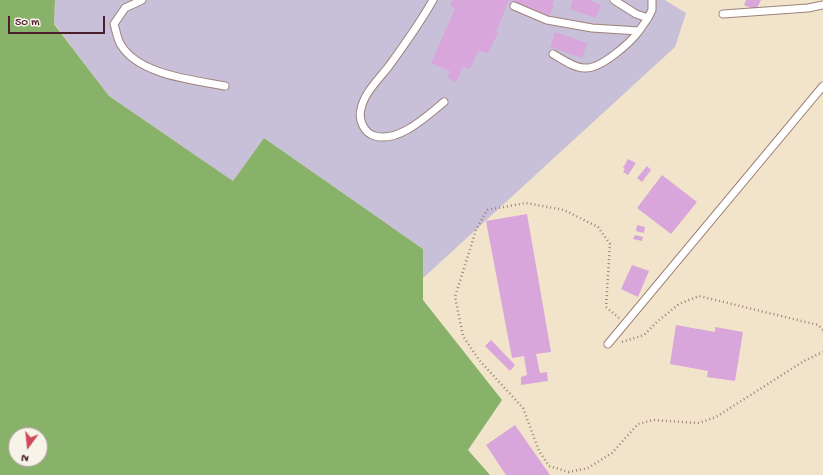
<!DOCTYPE html>
<style>
body{margin:0}
#map{position:relative;width:823px;height:475px;overflow:hidden;background:#f1e4ca;font-family:"Gochi Hand",sans-serif}
canvas{display:block}
.north{position:absolute;left:8px;top:427px;width:40px;height:40px;box-sizing:border-box;background:#f7f3e8;border:1px solid #b29e9c;border-radius:50%;rotate:195deg;font-size:11px;font-weight:700;line-height:16px;text-align:center;color:#4a1f2b}
.north::after{content:'';display:block;margin:auto;width:14px;height:18px;background:#d1495b;clip-path:polygon(50% 0,100% 100%,50% 72%,0 100%)}
.scale{position:absolute;left:8px;top:16px;width:97px;height:18px;box-sizing:border-box;border:2px solid #4a1f2b;border-top:0;padding-left:5px;font-size:12px;line-height:14px;white-space:nowrap;color:#4a1f2b;-webkit-text-stroke:3px #f7f3e8;paint-order:stroke}
</style>
<div id="map">
<canvas width="823" height="475"></canvas>
<div class="north">N</div>
<div class="scale">50 m</div>
</div>
<script>
const context = document.querySelector('canvas').getContext('2d');
context.lineJoin = 'round';
function fill(path, color) {
  context.fillStyle = color;
  context.fill(path, 'evenodd');
}
function trace(path, color, width, dash) {
  context.strokeStyle = color;
  context.lineWidth = width;
  context.lineCap = dash ? 'butt' : 'round';
  context.setLineDash(dash || []);
  context.stroke(path);
}
const industrial = new Path2D(`
 M55 0H665L686 13 675 47 422 279 423 249 264 138 233 181 109 96 54 23Z`);
const forest = new Path2D(`
 M0 0H55L54 24 109 96 233 181 264 138 423 249V300L502 400 468 450 490 475H0ZM16 435H40V459H16Z`);
const building = new Path2D(`
 M453 0H554L552 4 554 6 549 16 509 0 496 32 498 33 488 53 478 51 470 69 463 66 456 82 448 78 450 71 431 63 455 9 450 6Z
 M573 0H589L601 5 596 18 570 9Z
 M746 0H761L756 10 744 5Z
 M555 32 587 43 582 58 550 47Z
 M628 159 636 163 628 175 623 172 625 169 623 168Z
 M647 166 651 170 642 182 637 178Z
 M662 175 697 202 671 234 637 208Z
 M527 214 551 352 536 354 540 373 547 372 548 381 521 385V377L527 375 524 356 512 358 486 221Z
 M637 225 645 227 644 233 636 231Z
 M635 235 643 237 642 241 633 239Z
 M632 265 649 271 638 297 621 289Z
 M676 325 715 332V327L743 332 735 381 707 377 708 371 670 364Z
 M491 340 515 365 510 371 485 346Z
 M515 425 550 475H506L486 445Z`);
const path = new Path2D(`
 M619 318 606 307 610 244 598 227 564 210 526 203 487 210 476 230 455 297 463 336 479 360 523 408 539 451 549 466 569 472 588 468 612 453 638 424 653 420 699 423 716 417 804 361 823 352
 M622 342 644 335 658 321 679 304 699 296 818 325 823 330`);
const service = new Path2D(`
 M142 0 125 8 114 24C116 30 117 39 121 45 139 75 194 80 225 86
 M433 0C420 23 405 44 389 66 379 79 364 93 361 109 358 120 364 133 375 136 399 143 428 115 444 102
 M614 0 636 14 648 18 652 10V0
 M514 6 547 20 592 28 639 31 648 18
 M723 14 808 8 823 5
 M553 54C562 59 574 68 584 68 600 70 630 43 639 31
 M608 344 823 86`);
fill(industrial, '#c8bfd8');
fill(forest, '#88b26a');
fill(building, '#d8a6da');
trace(service, '#9e827a', 9);
trace(path, '#9e827a', 2.5, [1, 3]);
trace(service, '#fff', 7);
</script>
